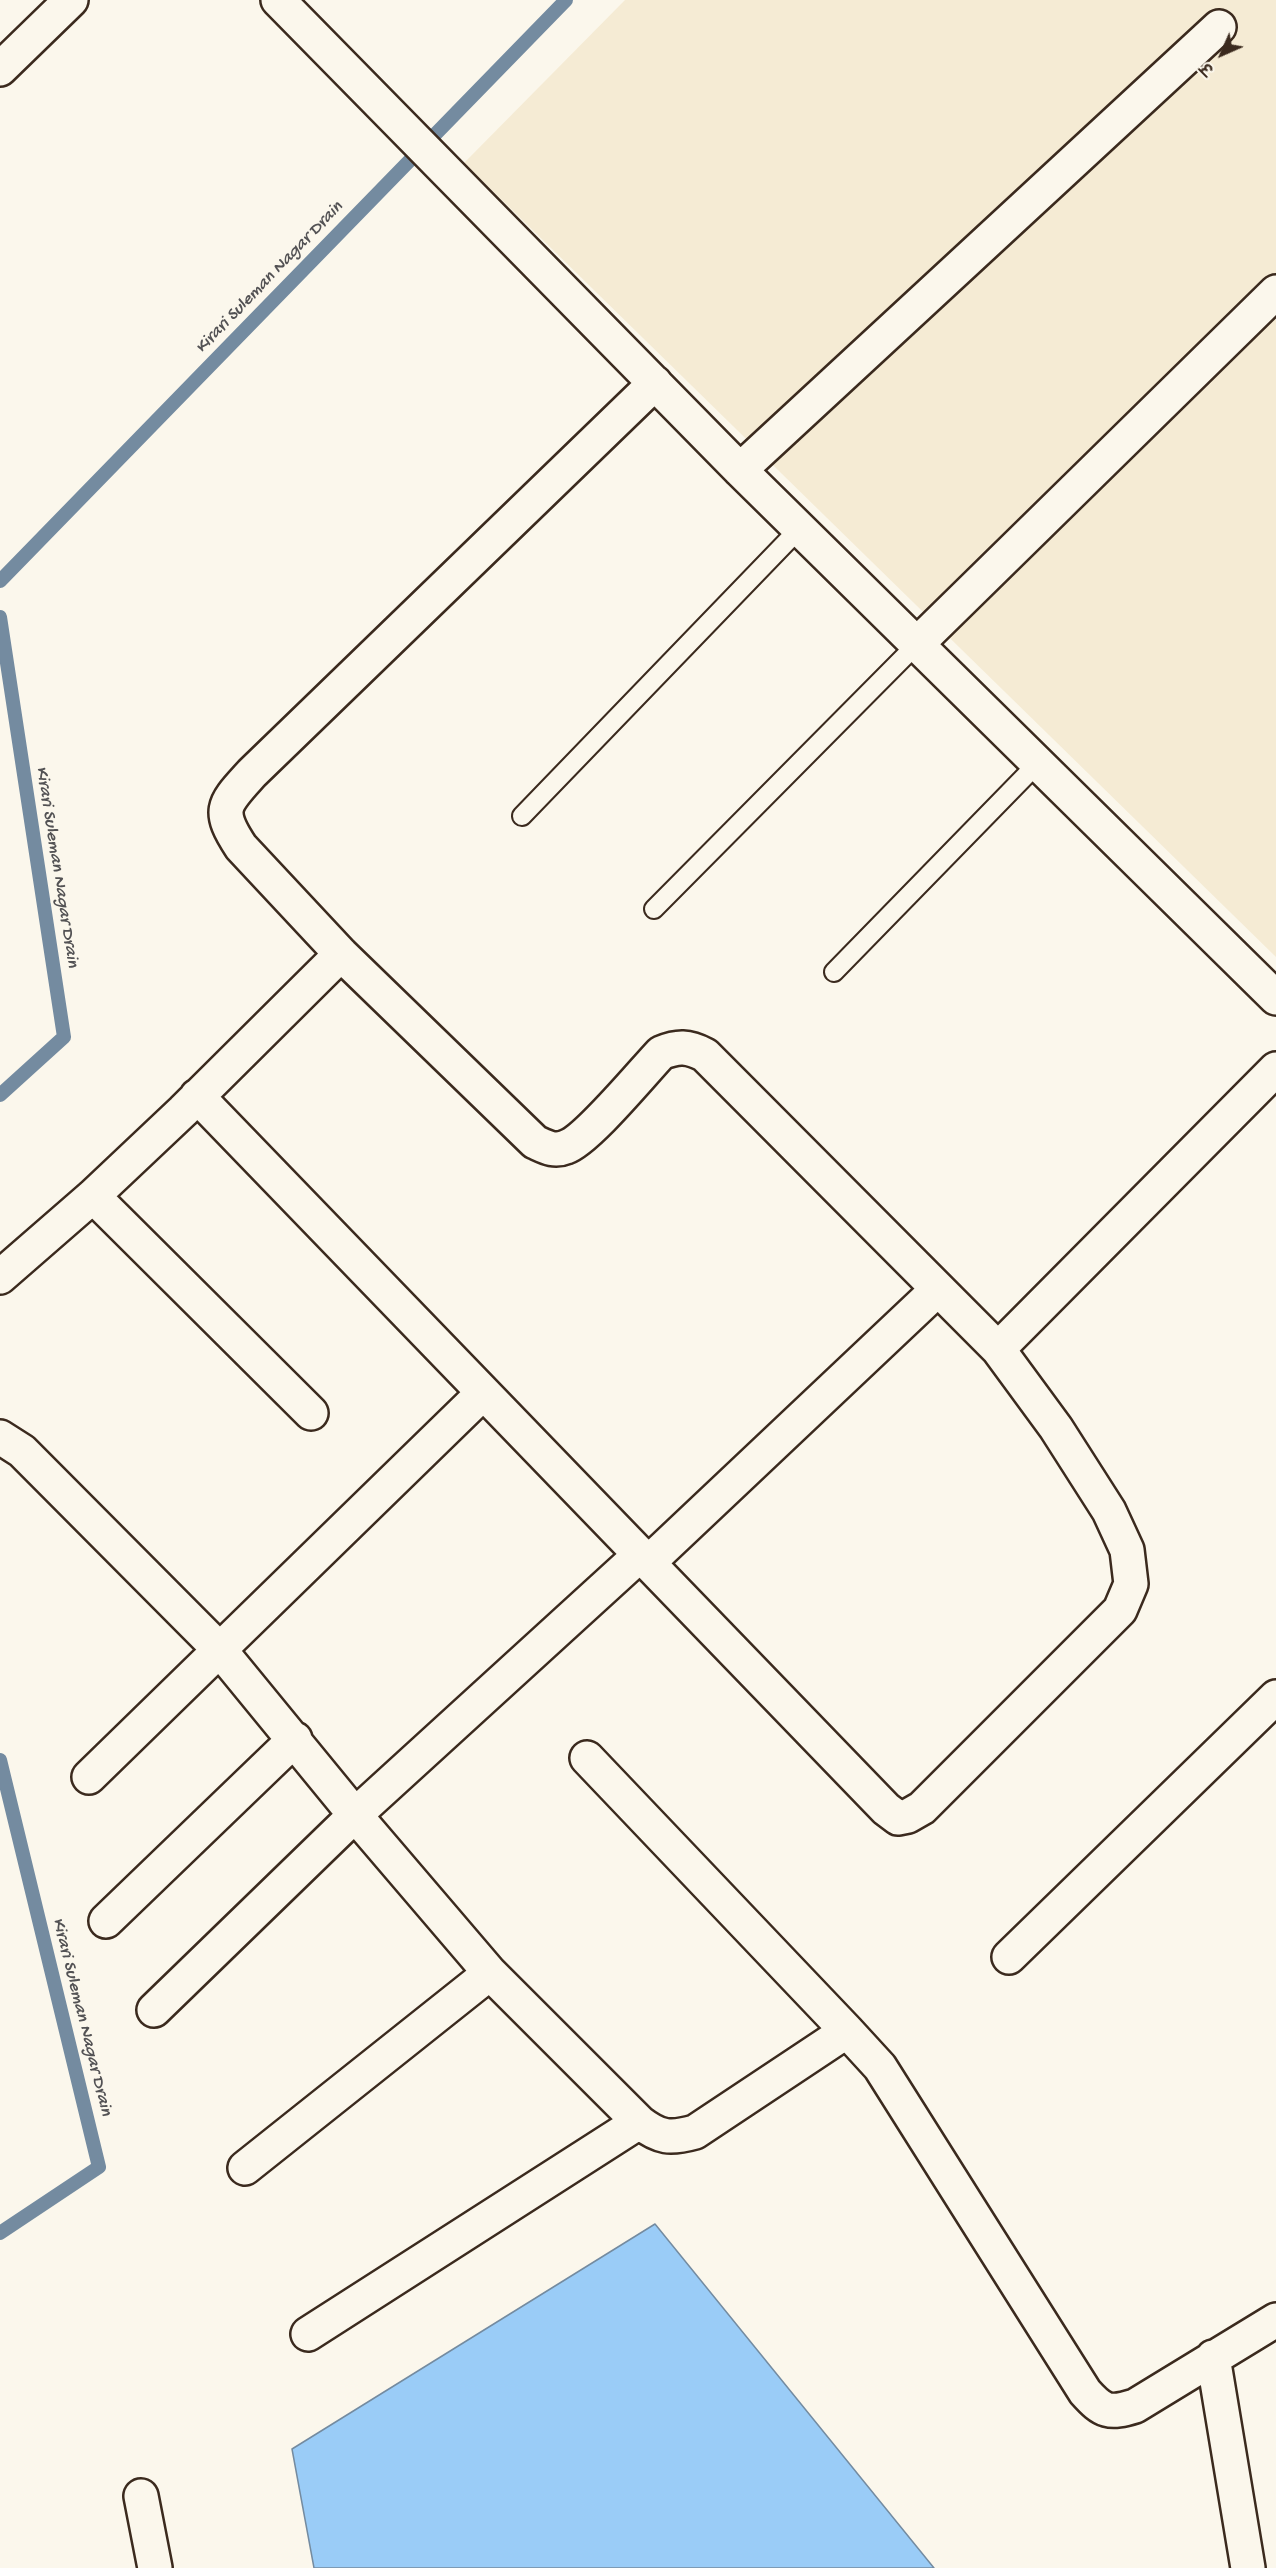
<!DOCTYPE html>
<meta charset="utf-8">
<style>
body{margin:0}
#map{position:relative;width:1276px;height:2568px;overflow:hidden;background:#fbf7ec;font-family:"Gochi Hand","Playpen Sans Deva",sans-serif}
canvas{display:block}
.north{position:absolute;left:1192px;top:24px;width:60px;height:60px;-webkit-text-stroke:4px #fbf7ec;paint-order:stroke;rotate:225deg;font-size:16px;font-weight:700;line-height:24px;text-align:center;color:#3b2a1e}
.north::after{content:'';display:block;margin:auto;width:21px;height:27px;background:#3b2a1e;clip-path:polygon(50% 0,100% 100%,50% 72%,0 100%)}
</style>
<div id="map">
<canvas width="1276" height="2568"></canvas>
<div class="north">उ</div>
</div>
<script>
const context = document.querySelector('canvas').getContext('2d');
context.lineJoin = 'round';
function fill(path, color) {
  context.fillStyle = color;
  context.fill(path, 'evenodd');
}
function trace(path, color, width, dash) {
  context.strokeStyle = color;
  context.lineWidth = width;
  context.lineCap = dash ? 'butt' : 'round';
  context.setLineDash(dash || []);
  context.stroke(path);
}
function label(font, color, halo, rows, align = 'center') {
  context.font = font + ' "Gochi Hand",sans-serif';
  context.lineWidth = 5;
  context.setLineDash([]);
  context.textBaseline = 'middle';
  context.strokeStyle = halo;
  context.fillStyle = color;
  for (const [text, x, y, turn = 0] of rows) {
    context.save();
    context.translate(x, y);
    context.rotate((+turn || 0) * Math.PI / 180);
    context.textAlign = isNaN(turn) ? turn : align;
    if (halo) context.strokeText(text, 0, 0);
    context.fillText(text, 0, 0);
    context.restore();
  }
}
const built = new Path2D(`
 M625 0H1276V957L464 163Z`);
const water = new Path2D(`
 M655 2224 934 2568H314L292 2449Z`);
const stream = new Path2D(`
 M0 581 566 0
 M0 617 64 1037 0 1095
 M0 1760 99 2167 0 2233`);
const service = new Path2D(`
 M522 816 799 529
 M654 909 916 645
 M834 972 1037 764`);
const minor = new Path2D(`
 M278 0 740 470 1276 998
 M0 69 71 0
 M655 383 252 773C224 804 216 809 241 847L341 954 535 1142C546 1147 554 1152 566 1147 587 1140 642 1073 661 1053 678 1046 688 1046 705 1055L998 1349
 M740 470 1219 27
 M916 645 1276 292
 M197 1096 886 1809 898 1818 908 1816 922 1808 1120 1610 1131 1584 1127 1550 1109 1511 1056 1428 998 1349 1276 1069
 M93 1196 311 1413
 M0 1277 93 1196 183 1111 341 954
 M0 1437 22 1451 219 1649 355 1815 490 1973 639 2122C660 2138 670 2139 695 2132L847 2031 880 2067 1085 2392C1103 2412 1109 2414 1135 2406L1276 2320
 M649 1562 938 1289
 M587 1758 847 2031
 M89 1777 483 1393
 M106 1921 295 1739
 M1009 1957 1276 1697
 M154 2010 355 1815 641 1554
 M245 2168 490 1973
 M308 2334 639 2122
 M1213 2357 1248 2568
 M141 2496 155 2568`);
const waterNames = [
 ["Kirari Suleman Nagar Drain",270,278,-46],
 ["Kirari Suleman Nagar Drain",56,867,81],
 ["Kirari Suleman Nagar Drain",81,2017,76]
];
fill(built, '#f5ebd4');
fill(water, '#9accf7');
trace(water, '#748ba0', 1.5);
trace(stream, '#748ba0', 14);
trace(service, '#3b2a1e', 22);
trace(minor, '#3b2a1e', 38);
trace(service, '#fbf7ec', 18);
trace(minor, '#fbf7ec', 33);
label('italic 18px', '#535254', '#fbf7ec', waterNames);
</script>
